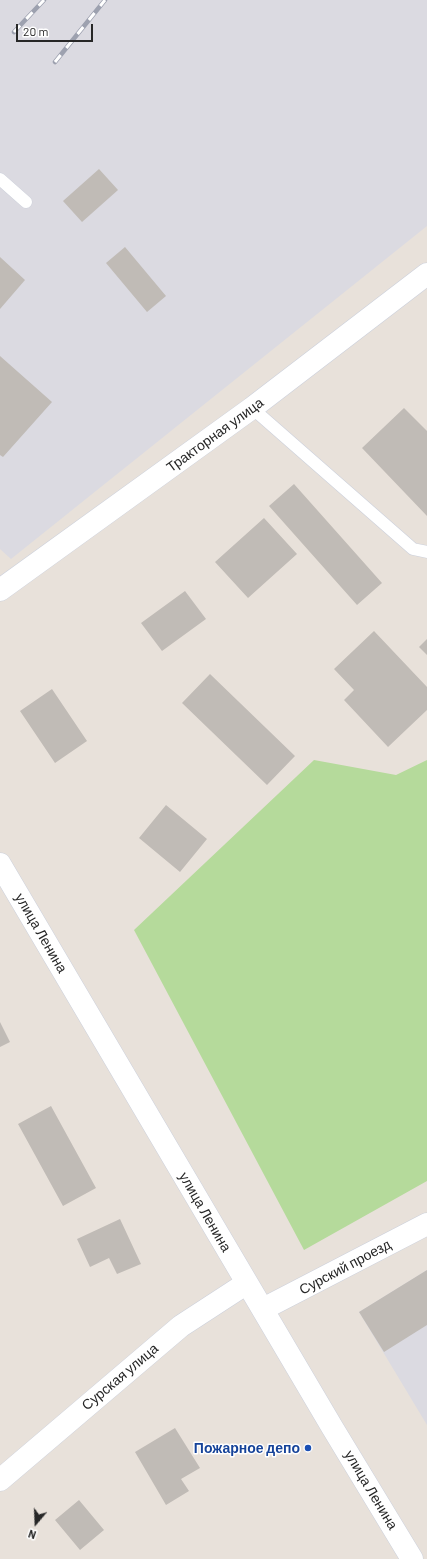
<!DOCTYPE html>
<meta charset="utf-8">
<style>
body{margin:0}
#map{position:relative;width:427px;height:1559px;overflow:hidden;background:#e8e1da;font-family:Barlow,sans-serif}
canvas{display:block}
.north{position:absolute;left:16px;top:1503px;width:40px;height:40px;-webkit-text-stroke:3px #fff;paint-order:stroke;rotate:199deg;font-size:11px;font-weight:700;line-height:16px;text-align:center;color:#272727}
.north::after{content:'';display:block;margin:auto;width:14px;height:18px;background:#272727;clip-path:polygon(50% 0,100% 100%,50% 72%,0 100%)}
.scale{position:absolute;left:16px;top:24px;width:77px;height:18px;box-sizing:border-box;border:2px solid #272727;border-top:0;padding-left:5px;font-size:12px;line-height:14px;white-space:nowrap;color:#272727;-webkit-text-stroke:3px #fff;paint-order:stroke}
</style>
<div id="map">
<canvas width="427" height="1559"></canvas>
<div class="north">N</div>
<div class="scale">20 m</div>
</div>
<script>
const context = document.querySelector('canvas').getContext('2d');
context.lineJoin = 'round';
function fill(path, color) {
  context.fillStyle = color;
  context.fill(path, 'evenodd');
}
function trace(path, color, width, dash) {
  context.strokeStyle = color;
  context.lineWidth = width;
  context.lineCap = dash ? 'butt' : 'round';
  context.setLineDash(dash || []);
  context.stroke(path);
}
function label(font, color, halo, rows, align = 'center') {
  context.font = font + ' Barlow,sans-serif';
  context.lineWidth = 3;
  context.setLineDash([]);
  context.textBaseline = 'middle';
  context.strokeStyle = halo;
  context.fillStyle = color;
  for (const [text, x, y, turn = 0] of rows) {
    context.save();
    context.translate(x, y);
    context.rotate((+turn || 0) * Math.PI / 180);
    context.textAlign = isNaN(turn) ? turn : align;
    if (halo) context.strokeText(text, 0, 0);
    context.fillText(text, 0, 0);
    context.restore();
  }
}
const industrial = new Path2D(`
 M0 0H427V226L11 559 0 549Z
 M427 1270V1425L359 1312Z`);
const green = new Path2D(`
 M314 760 396 775 427 760V1181L304 1250 134 930Z`);
const building = new Path2D(`
 M99 169 118 190 82 222 63 201Z
 M125 247 166 296 147 312 106 263Z
 M0 257 25 280 0 309Z
 M0 356 52 402 3 457 0 455Z
 M404 408 427 431V516L362 448Z
 M294 484 382 583 357 605 269 506Z
 M264 518 297 554 248 598 215 562Z
 M185 591 206 619 162 651 141 623Z
 M374 631 427 687V710L388 747 344 700 354 690 334 669Z
 M427 639V655L419 647Z
 M210 674 295 756 267 785 182 703Z
 M52 689 87 741 55 763 20 711Z
 M166 805 207 839 180 872 139 838Z
 M0 1022 10 1042 0 1047Z
 M51 1106 96 1188 63 1206 18 1124Z
 M120 1219 141 1264 117 1274 109 1258 90 1267 77 1239Z
 M427 1270V1325L384 1352 359 1312Z
 M175 1428 200 1468 181 1479 189 1491 166 1505 135 1452Z
 M79 1500 104 1530 80 1550 55 1520Z`);
const lane = new Path2D(`
 M0 179 26 202
 M252 408 413 549 427 552`);
const street = new Path2D(`
 M0 590 252 408 427 274
 M263 1309 427 1224`);
const secondary = new Path2D(`
 M0 864 332 1427 412 1559
 M0 1480 181 1326 247 1283`);
const rail = new Path2D(`
 M14 32 44 0
 M55 62 105 0`);
const markers = [
 [308,1448,4,"#1a4fb4"]
];
const streetNames = [
 ["Тракторная улица",215,435,-36],
 ["улица Ленина",41,933,60],
 ["улица Ленина",205,1212,60],
 ["Сурский проезд",345,1267,-28],
 ["Сурская улица",120,1377,-40],
 ["улица Ленина",371,1490,59]
];
const transitNames = [
 ["Пожарное депо",300,1448]
];
fill(industrial, '#dbdae1');
fill(green, '#b5da9b');
fill(building, '#c0bbb6');
trace(lane, '#ccd0db', 13);
trace(street, '#ccd0db', 23);
trace(secondary, '#ccd0db', 23);
trace(lane, '#fff', 12);
trace(street, '#fff', 22);
trace(secondary, '#fff', 22);
trace(rail, '#9da1af', 4.5);
trace(rail, '#fff', 3, [9]);
for (const [x, y, r, color] of markers) {
  const dot = new Path2D();
  dot.arc(x, y, r, 0, 2 * Math.PI);
  context.fillStyle = color;
  context.fill(dot);
  trace(dot, '#fff', 1.5);
}
label('14px', '#272727', '#fff', streetNames);
label('bold 14px', '#164399', '#fff', transitNames, 'right');
</script>
